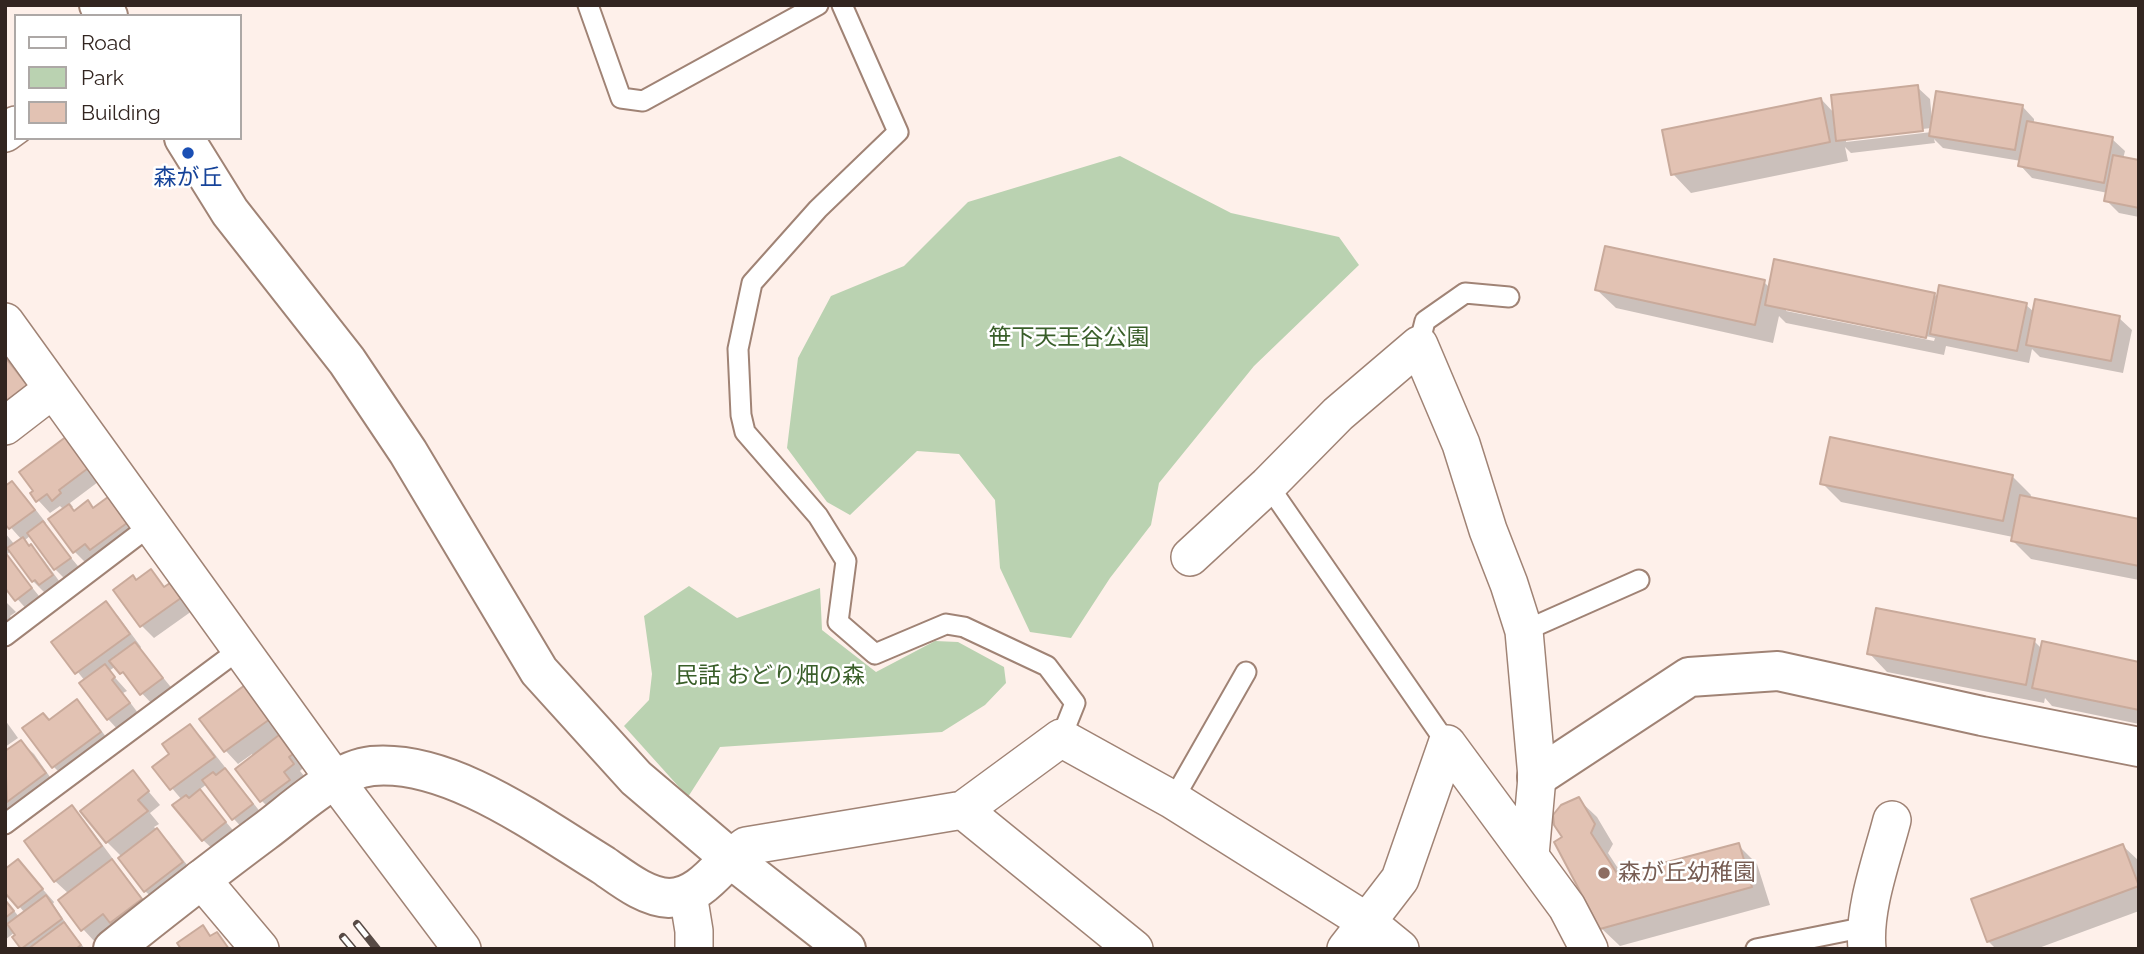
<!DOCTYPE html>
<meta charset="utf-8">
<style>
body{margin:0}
#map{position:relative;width:2144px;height:954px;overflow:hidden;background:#fef0ea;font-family:Raleway,sans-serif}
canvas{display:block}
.frame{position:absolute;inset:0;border:7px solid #322520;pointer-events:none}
.legend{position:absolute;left:14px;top:14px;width:228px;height:126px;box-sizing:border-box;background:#fff;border:2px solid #ada8a6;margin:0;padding:9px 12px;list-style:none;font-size:21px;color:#322520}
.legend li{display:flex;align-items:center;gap:14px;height:35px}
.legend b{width:35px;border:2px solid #ada8a6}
</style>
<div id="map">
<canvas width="2144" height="954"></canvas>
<div class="frame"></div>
<ul class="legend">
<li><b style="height:9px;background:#fff"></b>Road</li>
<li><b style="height:19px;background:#bad2b1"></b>Park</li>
<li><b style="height:19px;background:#e2c2b3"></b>Building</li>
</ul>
</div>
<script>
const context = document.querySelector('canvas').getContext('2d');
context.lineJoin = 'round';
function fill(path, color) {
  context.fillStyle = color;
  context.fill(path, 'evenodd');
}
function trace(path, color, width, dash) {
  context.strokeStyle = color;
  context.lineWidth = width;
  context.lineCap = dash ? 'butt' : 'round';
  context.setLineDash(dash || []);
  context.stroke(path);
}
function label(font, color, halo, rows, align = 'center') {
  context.font = font + ' Raleway,"Noto Sans JP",sans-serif';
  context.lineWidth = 5;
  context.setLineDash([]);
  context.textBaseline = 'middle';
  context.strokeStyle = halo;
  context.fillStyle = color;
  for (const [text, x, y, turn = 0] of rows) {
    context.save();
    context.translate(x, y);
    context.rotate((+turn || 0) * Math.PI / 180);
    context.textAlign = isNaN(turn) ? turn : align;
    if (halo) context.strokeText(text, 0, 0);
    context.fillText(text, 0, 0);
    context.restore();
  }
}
const green = new Path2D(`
 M1120 156 1231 213 1339 237 1359 265 1254 366 1159 483 1151 525 1110 578 1071 638 1030 632 1000 568 995 500 959 454 917 451 850 515 827 502 787 448 798 358 831 296 904 266 968 202Z
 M689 586 737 618 820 588 822 630 876 672 935 641 958 642 1004 667 1006 683 985 705 942 732 720 747 688 797 624 726 649 700 652 674 644 616Z`);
const shadow = new Path2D(`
 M1917 87 1930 99 1932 120 2022 106 2034 119V124L2112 139 2125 151 2123 159 2139 162V217L2119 213 2106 200 2108 193 2032 178 2020 165 2021 161 1943 148 1934 139 1935 143 1851 153 1845 147 1848 161 1691 193 1673 174 1821 99 1835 114ZM1931 128 1932 132 1846 142V138Z
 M1764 282 1770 288 1934 294 1938 298 2026 305 2034 312 2119 318 2132 330 2123 373 2040 357 2032 349 2029 363 1946 346 1944 355 1786 323 1779 316 1773 343 1616 308 1597 290ZM1786 307 1935 338 1934 341 1786 311Z
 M5 358 38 398 20 418Z
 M67 438 102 479 70 503 73 507 71 508 75 512 94 509 108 500 139 537 87 564 74 551 64 510 60 506 50 513 38 500Z
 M2012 476 2031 495 2030 499 2139 521V580L2031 559 2012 540 2013 537 1841 502 1822 483Z
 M12 483 25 496 46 523 44 525 82 571 68 582 55 569 31 535 24 541 43 559 65 589 46 594 33 581 11 551 6 555 43 601 29 612 5 585V533L15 545 22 540 5 521Z
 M151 571 166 588 170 585 192 611 154 638 142 626 116 590 137 582Z
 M5 601 16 612 10 616 16 625 5 633Z
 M105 604 118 616 141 647 140 649 174 691 154 706 116 666 109 671 127 691 123 693 141 717 120 732 108 719 85 681 54 642Z
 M2034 641 2042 649 2139 664V724L2052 706 2045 698 2044 703 1887 672 1869 653Z
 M245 687 281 732 277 736 304 767 300 771 305 777 274 813 262 801 252 754 238 764 226 751 202 719Z
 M77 702 89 714 112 745 66 779 54 767 50 722Z
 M5 720 18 738 5 747Z
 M190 726 202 738 265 818 246 832 234 819 207 784 199 790 237 835 216 852 203 840 182 800 154 767 171 755Z
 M21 742 34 754 57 787 7 811 5 754Z
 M133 773 160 805 150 813 159 824 154 827 169 842 195 875 158 903 145 891 122 857 107 842Z
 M1578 799 1597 817 1613 844 1608 853 1623 876 1738 845 1757 864 1770 905 1620 946 1601 928 1564 838Z
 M72 808 84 820 113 859 111 861 124 874 153 912 95 942 83 929 69 894 55 881Z
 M2123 846 2139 861V911L2036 949H1996L1988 941Z
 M18 861 54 902 53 904 72 932 85 949H23L14 938 18 935 15 932 5 940V899L19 917 25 913 5 890Z`);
const building = new Path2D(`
 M1918 85 1923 131 1836 141 1831 95Z
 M1936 91 2023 105 2015 150 1929 136Z
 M1821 98 1830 142 1671 175 1662 130Z
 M2027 121 2113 137 2104 183 2018 166Z
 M2113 155 2139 160V208L2104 201Z
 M1605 246 1765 280 1755 325 1595 290Z
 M1774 259 1935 293 1926 338 1765 305Z
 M1939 285 2027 303 2017 351 1930 334Z
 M2035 299 2120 316 2111 361 2026 345Z
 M5 357 27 385 24 388 26 391 5 405Z
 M67 436 91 466 59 490 61 493 52 501 47 494 36 502 30 493 33 491 19 472Z
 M1830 437 2013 475 2003 521 1820 484Z
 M12 481 35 510 9 529 5 524V486Z
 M2020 495 2139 519V566L2011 541Z
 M108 497 127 523 90 550 85 544 73 553 48 519 69 504 74 511 88 500 93 508Z
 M43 521 71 558 54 570 27 533Z
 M23 537 29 546 31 544 53 575 39 585 35 580 32 582 7 548Z
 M5 552 32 588 15 601 5 588Z
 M151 569 164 587 170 583 181 598 140 627 113 590 133 575 136 580Z
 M106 601 130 634 75 674 51 642Z
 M1876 608 2035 639 2026 685 1867 654Z
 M2042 641 2139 662V710L2032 688Z
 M135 642 163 678 140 695 123 672 120 674 109 661Z
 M105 664 115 677 112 680 130 703 107 720 79 683Z
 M245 685 270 719 224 752 199 719Z
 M77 699 101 732 52 768 22 728 43 713 49 720Z
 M190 724 215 757 170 790 152 767 169 754 162 744Z
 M279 735 293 754 289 757 294 764 284 772 290 780 260 802 235 769Z
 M21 740 46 773 7 802 5 751Z
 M225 768 253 804 232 820 202 780 213 772 216 775Z
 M133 770 149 791 138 800 148 811 106 843 80 811Z
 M200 789 226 822 202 841 172 805 186 795 189 798Z
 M1579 797 1595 824 1591 833 1618 875 1739 843 1752 887 1600 929 1554 842 1562 837 1554 825 1553 815 1561 805Z
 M72 805 102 846 54 882 24 841Z
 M157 828 183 862 144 892 118 858Z
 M2123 844 2139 886 1987 942 1971 899Z
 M18 859 43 889 18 908 5 893V869Z
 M112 859 142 899 110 923 103 914 81 931 58 900Z
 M46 895 62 919 21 949 12 937 15 935 7 924Z
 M5 900 14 911 5 918Z
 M64 922 81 945 76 949H28Z
 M203 925 210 936 217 932 229 949H181L177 943Z`);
const lane = new Path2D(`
 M588 5 621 98 643 101 818 5
 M842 5 898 132 818 209 752 283 738 349 741 415 745 432 818 516 846 561 838 622 875 654 946 624 964 627 1047 666 1075 703 1061 738
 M1419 345 1425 321 1465 293 1509 297
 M1268 485 1447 744
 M1524 631 1639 580
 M5 636 151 525
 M1173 800 1246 672
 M5 824 240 649
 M1756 949 1866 927`);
const street = new Path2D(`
 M5 133 16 125
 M5 322 335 780 462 949
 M5 426 53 389
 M1190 557 1268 485 1338 414 1419 345 1461 444 1488 530 1509 584 1524 631 1537 777 1530 855
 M1447 744 1567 907 1589 949
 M963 810 1134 949
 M730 858 746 846 963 810 1061 738 1173 800 1367 922 1346 949
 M201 879 260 949
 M688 894 694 931V949
 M1400 949 1367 922 1400 879 1447 744
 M1867 949C1863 909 1882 859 1892 820`);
const secondary = new Path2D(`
 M99 5 108 16
 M184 138 230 212 347 361 408 452 539 671 636 778 730 858 846 949
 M1537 777 1689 677 1778 671 1982 716 2139 747
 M113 949C163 909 213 870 264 832 294 810 335 770 372 766 450 759 539 826 603 865 622 878 645 897 669 898 695 898 713 875 730 858`);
const rail = new Path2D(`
 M357 924 377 949
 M343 937 353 949`);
const markers = [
 [188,153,7,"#1a4fb4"],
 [1604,873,7,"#8d6e63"]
];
const transitNames = [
 ["森が丘",188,178]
];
const parkNames = [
 ["笹下天王谷公園",1069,338],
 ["民話 おどり畑の森",770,676]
];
const educationNames = [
 ["森が丘幼稚園",1618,873]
];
fill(green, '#bad2b1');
fill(shadow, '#0003');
fill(building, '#e2c2b3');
trace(building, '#c9aa9b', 2);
trace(lane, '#a08375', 23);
trace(street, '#a08375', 40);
trace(secondary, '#a08375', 42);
trace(lane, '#fff', 19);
trace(street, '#fff', 37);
trace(secondary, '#fff', 38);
trace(rail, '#584b46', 8);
trace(rail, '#fff', 5, [16]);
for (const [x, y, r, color] of markers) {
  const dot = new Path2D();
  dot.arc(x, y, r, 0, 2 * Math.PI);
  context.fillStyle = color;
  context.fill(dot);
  trace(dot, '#fff', 2.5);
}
label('23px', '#164399', '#fff', transitNames);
label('23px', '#395e29', '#fff', parkNames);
label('23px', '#785e54', '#fff', educationNames, 'left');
</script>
